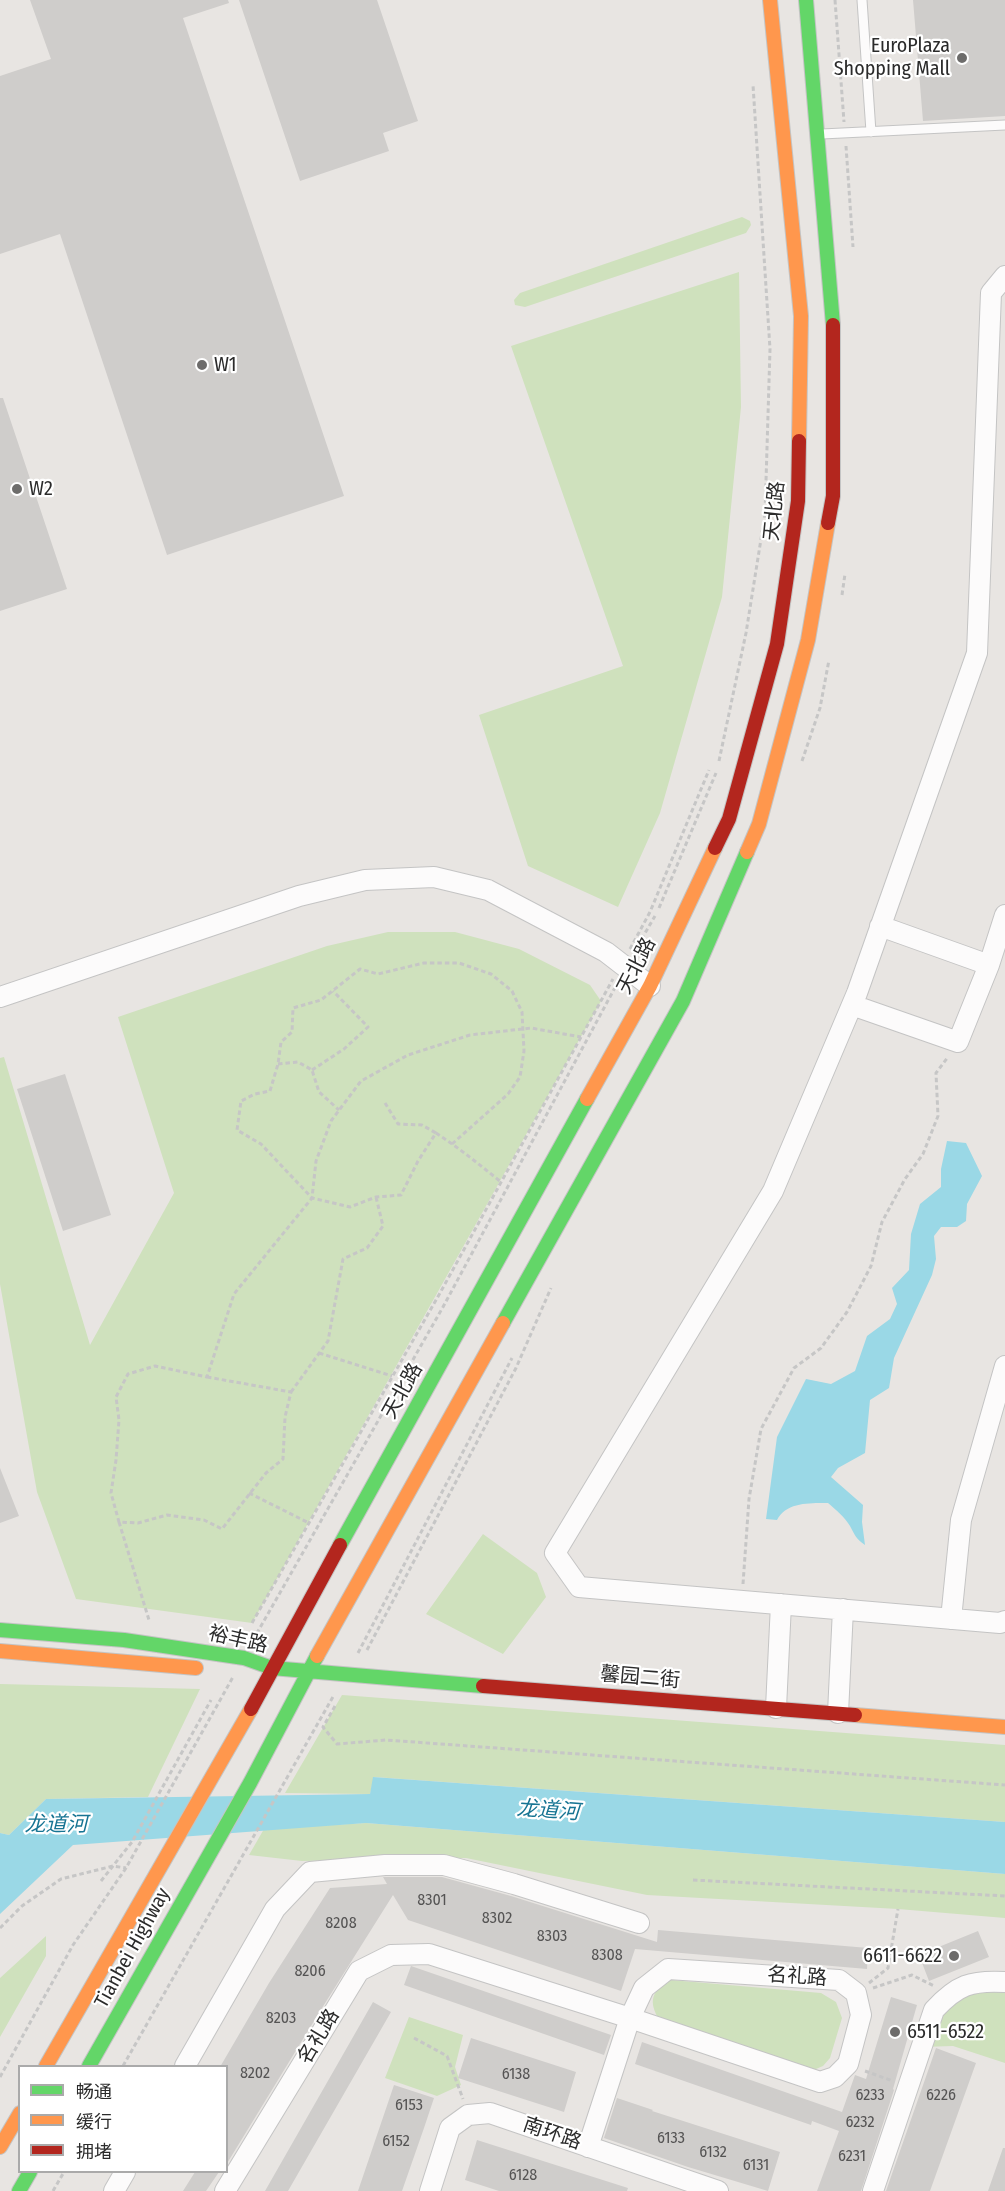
<!DOCTYPE html>
<meta charset="utf-8">
<style>
body{margin:0}
#map{position:relative;width:1005px;height:2191px;overflow:hidden;background:#e8e5e2;font-family:"Fira Sans Condensed","Noto Sans SC",sans-serif}
canvas{display:block}
.legend{position:absolute;left:18px;top:2065px;width:210px;height:108px;box-sizing:border-box;background:#fff;border:2px solid #aaa;margin:0;padding:8px 10px;list-style:none;font-size:18px;color:#2b2b2b}
.legend li{display:flex;align-items:center;gap:12px;height:30px}
.legend b{width:30px;border:2px solid #aaa}
</style>
<div id="map">
<canvas width="1005" height="2191"></canvas>
<ul class="legend">
<li><b style="height:8px;background:#63d668"></b>畅通</li>
<li><b style="height:8px;background:#ff974d"></b>缓行</li>
<li><b style="height:8px;background:#b3261e"></b>拥堵</li>
</ul>
</div>
<script>
const context = document.querySelector('canvas').getContext('2d');
context.lineJoin = 'round';
function fill(path, color) {
  context.fillStyle = color;
  context.fill(path, 'evenodd');
}
function trace(path, color, width, dash) {
  context.strokeStyle = color;
  context.lineWidth = width;
  context.lineCap = dash ? 'butt' : 'round';
  context.setLineDash(dash || []);
  context.stroke(path);
}
function label(font, color, halo, rows, align = 'center') {
  context.font = font + ' "Fira Sans Condensed","Noto Sans SC",sans-serif';
  context.lineWidth = 4.5;
  context.setLineDash([]);
  context.textBaseline = 'middle';
  context.strokeStyle = halo;
  context.fillStyle = color;
  for (const [text, x, y, turn = 0] of rows) {
    context.save();
    context.translate(x, y);
    context.rotate((+turn || 0) * Math.PI / 180);
    context.textAlign = isNaN(turn) ? turn : align;
    if (halo) context.strokeText(text, 0, 0);
    context.fillText(text, 0, 0);
    context.restore();
  }
}
const green = new Path2D(`
 M742 217 750 221 751 225 746 233 525 307 515 305 514 300 520 293Z
 M739 272 741 407 722 597 660 813 618 907 528 866 479 715 623 666 511 346Z
 M388 932H455L519 949 590 985 601 1001 252 1623 76 1599 37 1492 0 1284V1058L4 1057 90 1345 174 1193 118 1017 327 946Z
 M483 1534 537 1573 546 1597 503 1654 426 1614Z
 M0 1684 200 1689 148 1797 46 1799 9 1835 0 1833Z
 M342 1695 1005 1745V1822L374 1777 370 1794 285 1793Z
 M366 1823 1005 1874V1918L898 1909 647 1895 466 1858 302 1861 249 1855 264 1829Z
 M46 1936V1956L0 2037V1978Z
 M671 1980 821 1993 836 2002 842 2018 830 2058 823 2066 809 2072 662 2024C649 2005 648 1992 671 1980Z
 M1005 1982V2063L953 2046 922 2047 949 1993Z
 M409 2017 463 2035 455 2067 461 2085 437 2096 385 2078Z`);
const water = new Path2D(`
 M947 1141 966 1143 982 1176 967 1204 966 1221 957 1227H941L934 1236 936 1259 932 1275 894 1358 889 1388 870 1400 865 1453 838 1468 831 1477 863 1505 862 1522 865 1545C856 1539 855 1535 850 1526 844 1516 836 1510 828 1503 810 1503 786 1502 777 1520L766 1519 777 1437 806 1379 831 1384 855 1371 867 1336 890 1319 897 1304 892 1288 909 1270 911 1234 920 1204 941 1187V1169Z
 M373 1777 1005 1822V1874L366 1823 73 1845 0 1914V1833L9 1835 46 1799 370 1794Z`);
const building = new Path2D(`
 M30 0H228L229 3 183 18 344 496 167 555 60 234 0 254V76L51 59Z
 M239 0H377L418 121 383 133 389 151 300 181Z
 M913 0H1005V116L923 121Z
 M0 398H3L67 589 0 611Z
 M65 1074 111 1215 63 1231 17 1089Z
 M0 1468 19 1516 0 1523Z
 M383 1877H442L511 1896 657 1942 658 1930 868 1948 867 1969 635 1949 621 1991 408 1920 393 1895 322 2008 226 2165V2067H220L269 1983 330 1888 387 1884Z
 M978 1931 989 1957 929 1981 919 1955Z
 M411 1966 611 2035 604 2055 404 1985Z
 M891 1997 917 2005 893 2089 894 2090 861 2191H817L839 2131 812 2121 811 2125 635 2064 642 2042 842 2112 855 2075 866 2079Z
 M373 2002 391 2012 288 2191H265Z
 M471 2038 576 2072 564 2112 458 2078Z
 M936 2048 976 2063 930 2191H886Z
 M394 2085 434 2098 424 2128 402 2191H358Z
 M617 2098 653 2110 652 2111 780 2152 768 2191 688 2167 604 2138Z
 M477 2140 628 2188 627 2191H499L465 2180Z
 M1003 2148H1005V2191H988Z
 M195 2172H219L206 2191H183Z`);
const path = new Path2D(`
 M835 0 844 122
 M846 146 853 247
 M842 595 845 574
 M719 761 746 633 765 514 770 349 753 85
 M802 761 820 708 829 660
 M659 908 716 773
 M630 949 650 912 709 770
 M634 952 655 916
 M278 1064 298 1062 312 1070 319 1092 339 1110
 M312 1070 344 1049 368 1027 333 991
 M385 1103 398 1124 422 1125 436 1133
 M452 1144 508 1094 520 1077 524 1051 522 1012 512 991 491 974 459 963H424L378 974 360 969 321 1000 293 1008 292 1032 281 1042 278 1064 270 1091 255 1094 241 1101 237 1130 261 1144 312 1198 350 1207 376 1197 401 1195 418 1161 436 1133C459 1148 480 1165 501 1182
 M319 1353 392 1376
 M207 1377 291 1392 285 1417 283 1459 266 1473 222 1529 204 1520 167 1515 138 1523 119 1522 111 1493 116 1460 119 1420 116 1397 128 1374 155 1366 207 1377 234 1294 312 1198 316 1161 331 1121 361 1081 408 1055 470 1035 531 1028 581 1037
 M291 1392 328 1341 343 1259 367 1248 383 1226 376 1197
 M249 1493 309 1523
 M119 1522 149 1620
 M743 1584 749 1499 761 1429 794 1368 821 1348 847 1312 871 1266 882 1222 905 1179 923 1154 938 1116 936 1073 948 1057
 M252 1623 440 1293 613 979
 M253 1640 443 1307 618 982
 M367 1650 516 1368 551 1288
 M358 1653 512 1358
 M335 1706 323 1727 337 1744 386 1740 1005 1785
 M693 1880 1005 1896
 M101 1881 132 1842 211 1700
 M0 1928 22 1906 61 1879 113 1866 126 1868
 M869 1983 888 1968 898 1909
 M873 1988 912 1975 934 1986
 M414 2038 447 2056 463 2099
 M123 2066 334 1695
 M865 2071 893 2081
 M0 2077 73 1945 126 1868 233 1677
 M53 2191 64 2172`);
const lane = new Path2D(`
 M862 0 871 132
 M822 134 1005 125`);
const street = new Path2D(`
 M1005 276 991 293 977 653 857 993 773 1191 555 1553 579 1587 1000 1623 1005 1621
 M880 926 989 965
 M0 997 299 896 365 880 434 877 488 890 606 952 650 986
 M852 1005 958 1042 989 965 1005 915
 M951 1619 961 1520 1005 1366
 M776 1708 781 1604
 M838 1713 843 1609
 M185 2066 275 1909 310 1872 385 1865H444L514 1884 639 1923
 M114 2191 125 2172
 M225 2191 359 1971 391 1955 429 1954 630 2018 820 2082 835 2077 848 2064 861 2015 856 1993 839 1980 668 1969 644 1988 630 2018 588 2147
 M430 2191 450 2128 468 2115 490 2113 718 2191
 M873 2191 934 2010C957 1985 971 1980 1005 1982`);
const fast = new Path2D(`
 M806 0 833 325
 M503 1323 683 1001 747 852
 M340 1545 587 1099
 M0 1630 124 1640 244 1658 272 1668 483 1686
 M89 2066 250 1783 317 1656
 M19 2191 30 2172`);
const slow = new Path2D(`
 M770 0 801 316 799 441
 M747 852 759 824 808 640 828 523
 M587 1099 650 986 715 848
 M0 1651 196 1668
 M317 1656 503 1323
 M855 1715 1005 1727
 M46 2066 251 1709
 M0 2147 20 2113`);
const jam = new Path2D(`
 M828 523 833 496V325
 M715 848 729 819 777 644 798 501 799 441
 M483 1686 855 1715
 M251 1709 340 1545`);
const markers = [
 [962,58,6,"#6d6c6b"],
 [202,365,6,"#6d6c6b"],
 [17,489,6,"#6d6c6b"],
 [954,1956,6,"#6d6c6b"],
 [895,2032,6,"#6d6c6b"]
];
const numberNames = [
 ["8301",432,1901],
 ["8302",497,1919],
 ["8208",341,1924],
 ["8303",552,1937],
 ["8308",607,1956],
 ["8206",310,1972],
 ["8203",281,2019],
 ["8202",255,2074],
 ["6138",516,2075],
 ["6233",870,2096],
 ["6226",941,2096],
 ["6153",409,2106],
 ["6232",860,2123],
 ["6133",671,2139],
 ["6152",396,2142],
 ["6132",713,2153],
 ["6231",852,2157],
 ["6131",756,2166],
 ["6128",523,2176]
];
const poiNames = [
 ["EuroPlaza",950,46,"right"],
 ["Shopping Mall",950,69,"right"],
 ["W1",214,365],
 ["W2",29,489],
 ["6611-6622",942,1956,"right"],
 ["6511-6522",907,2032]
];
const streetNames = [
 ["天北路",775,511,-84],
 ["天北路",637,966,-63],
 ["天北路",403,1391,-61],
 ["裕丰路",238,1640,13],
 ["馨园二街",640,1678,5],
 ["Tianbei Highway",133,1948,-61],
 ["名礼路",797,1977,4],
 ["名礼路",319,2037,-59],
 ["南环路",552,2134,19]
];
const waterNames = [
 ["龙道河",548,1811,4],
 ["龙道河",56,1825]
];
fill(green, '#cfe1bd');
fill(water, '#9ad8e6');
fill(building, '#cfcdcb');
trace(lane, '#c4c4c4', 11);
trace(street, '#c4c4c4', 22);
trace(fast, '#c4c4c4', 16);
trace(slow, '#c4c4c4', 16);
trace(jam, '#c4c4c4', 16);
trace(path, '#c6c6c6', 3, [4.5, 3]);
trace(lane, '#fcfbfb', 9);
trace(street, '#fcfbfb', 20);
trace(fast, '#63d668', 14);
trace(slow, '#ff974d', 14);
trace(jam, '#b3261e', 14);
for (const [x, y, r, color] of markers) {
  const dot = new Path2D();
  dot.arc(x, y, r, 0, 2 * Math.PI);
  context.fillStyle = color;
  context.fill(dot);
  trace(dot, '#fff', 2);
}
label('16px', '#555454', null, numberNames);
label('20px', '#2b2b2b', '#fff', poiNames, 'left');
label('20px', '#2b2b2b', '#fff', streetNames);
label('italic 21px', '#167493', '#fff', waterNames);
</script>
